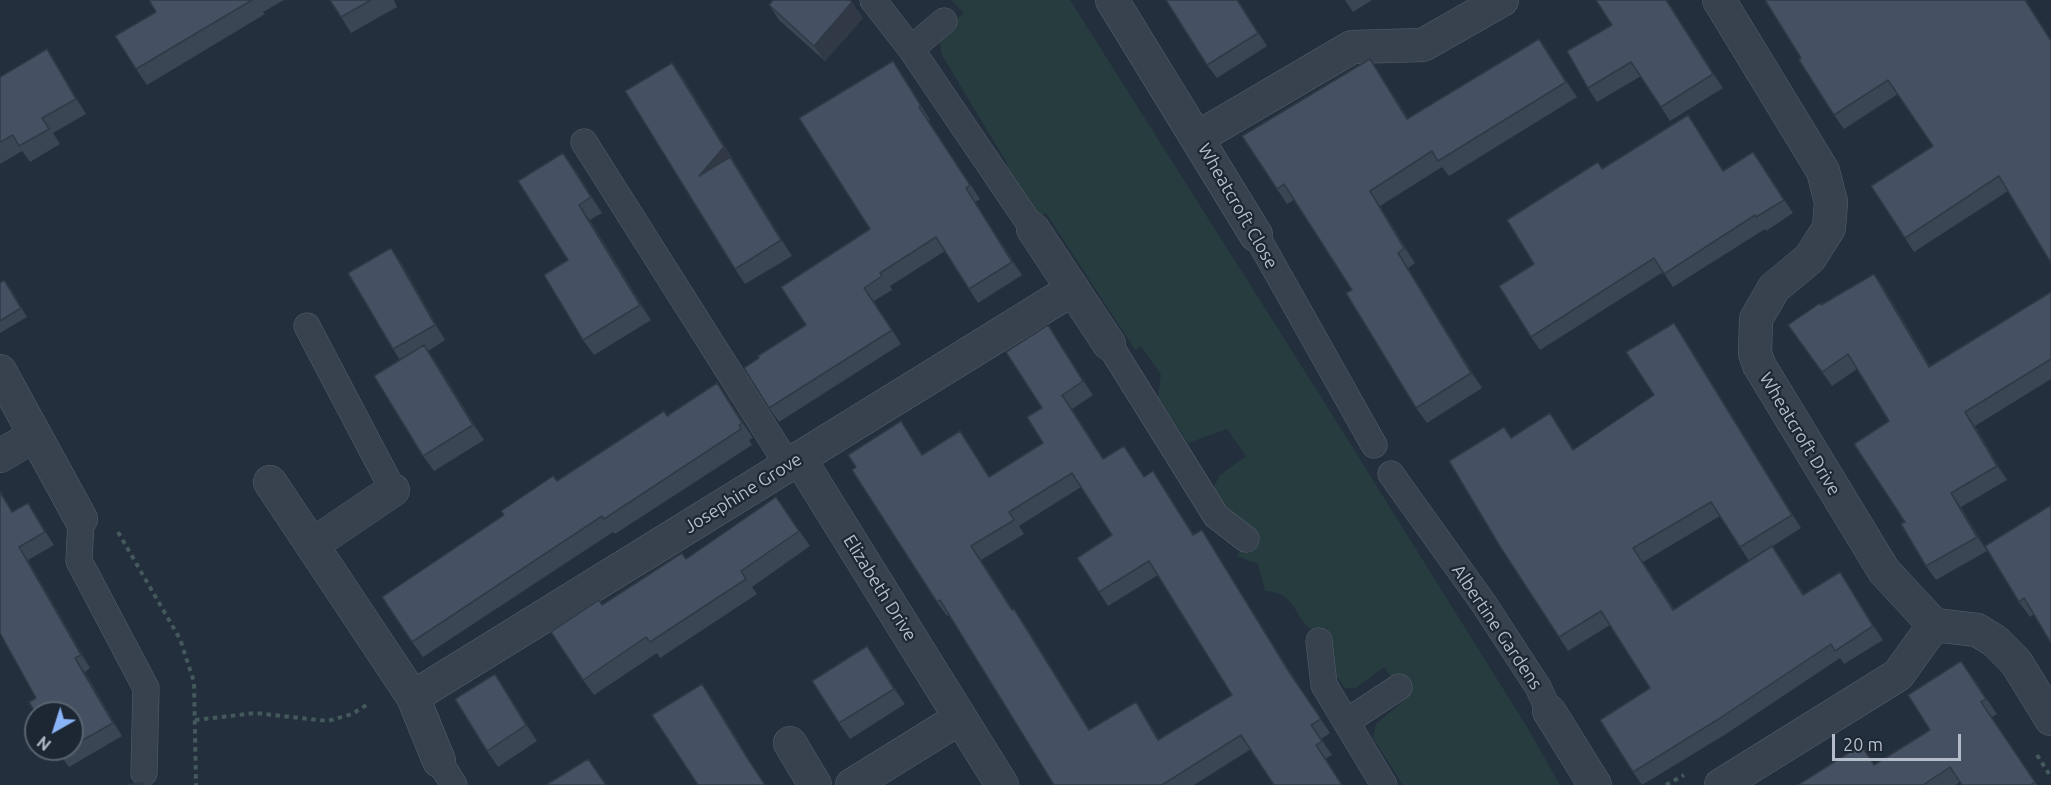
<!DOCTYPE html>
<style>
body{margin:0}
#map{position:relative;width:2051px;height:785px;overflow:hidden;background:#242f3e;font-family:Ubuntu,sans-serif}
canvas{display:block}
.north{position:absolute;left:24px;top:701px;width:60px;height:60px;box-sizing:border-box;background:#1d2633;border:2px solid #59626f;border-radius:50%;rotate:219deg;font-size:16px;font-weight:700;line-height:24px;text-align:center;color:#b4bcc9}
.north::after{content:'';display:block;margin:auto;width:21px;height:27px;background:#8ab4f8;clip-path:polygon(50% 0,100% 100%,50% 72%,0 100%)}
.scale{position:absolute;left:1832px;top:734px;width:129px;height:27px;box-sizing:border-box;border:3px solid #b4bcc9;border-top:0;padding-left:8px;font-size:18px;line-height:21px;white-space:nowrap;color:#b4bcc9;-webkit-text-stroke:4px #1d2633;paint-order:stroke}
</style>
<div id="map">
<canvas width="2051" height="785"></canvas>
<div class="north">N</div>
<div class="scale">20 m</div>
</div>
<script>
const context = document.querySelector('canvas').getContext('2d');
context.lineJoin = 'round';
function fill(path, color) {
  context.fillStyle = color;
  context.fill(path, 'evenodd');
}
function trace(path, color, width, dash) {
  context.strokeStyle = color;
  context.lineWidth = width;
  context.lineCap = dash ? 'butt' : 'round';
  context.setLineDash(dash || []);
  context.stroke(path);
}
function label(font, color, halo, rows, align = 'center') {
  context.font = font + ' Ubuntu,sans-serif';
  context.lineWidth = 4.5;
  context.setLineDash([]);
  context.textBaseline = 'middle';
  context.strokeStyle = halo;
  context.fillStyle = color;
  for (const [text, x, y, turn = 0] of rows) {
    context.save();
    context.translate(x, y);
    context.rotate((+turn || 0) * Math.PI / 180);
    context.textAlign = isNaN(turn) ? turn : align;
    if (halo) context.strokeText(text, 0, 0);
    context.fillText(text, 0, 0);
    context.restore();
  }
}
const green = new Path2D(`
 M951 0H1070L1323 400 1527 727 1560 785H1403L1373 738 1376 724 1407 698 1384 667 1356 688H1345L1326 662 1321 634C1316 631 1308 629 1305 624 1291 606 1292 593 1265 591L1258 564 1237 556 1250 532 1235 525 1212 490 1220 475 1246 456 1227 429 1188 443 1158 397 1161 375 1141 346 1135 350 1046 213 1035 217 1014 184 1005 160 942 55C936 31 948 27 964 13Z`);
const path = new Path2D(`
 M118 532 180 639 194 682 196 785
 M195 720 256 713 328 721 352 714 370 703
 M2037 755 2051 777
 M1666 785 1684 775`);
const lane = new Path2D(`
 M873 0 911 49 1033 229
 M911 49 944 21
 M584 142 788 465
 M1256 235 1374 445
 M307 326 393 490
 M1109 344 1216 516 1246 539
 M1391 474 1484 604 1538 687 1549 711
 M81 519 79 561 146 688 144 773
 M1319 641 1324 685 1384 785
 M1346 722 1399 687
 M439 761 454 785`);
const street = new Path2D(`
 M1112 0 1256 235
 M1719 0 1823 171 1831 202 1829 228 1810 258 1774 288 1756 319 1755 353 1759 365 1884 571 1934 625 1977 630 1995 641 2016 662 2051 719
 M1197 138 1352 47 1423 45 1502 0
 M1033 229 1109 344
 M0 371 35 435 0 456
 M35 435 81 519
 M799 458 1002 785
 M270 482 413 697 1073 289
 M312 545 393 490
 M413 697 439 761
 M1549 711 1595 785
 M790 743 815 785
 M852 785 960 718
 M1721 785 1898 675 1934 625`);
const wall = new Path2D(`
 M149 0H284L263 12 265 14 147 85 136 69 156 12Z
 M330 0H394L397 7 351 33 341 17Z
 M1238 0 1267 46 1217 78 1207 65Z
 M1345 0H1372L1353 12Z
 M1667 0 1723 88 1670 121 1641 76 1597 102 1588 88Z
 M1765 0H2027L2008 191 1914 252 1905 238 1933 146 1898 94 1844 129 1834 115 1801 58Z
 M769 5 863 18 825 61 779 20Z
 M47 49 57 65 86 114 53 133 60 144 30 162 22 151 0 164V77Z
 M1549 54 1577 97 1449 176 1442 167 1380 206 1415 263 1408 268 1482 388 1427 423 1416 408 1352 290 1294 200 1287 204 1277 189 1370 59 1408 118Z
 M893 61 902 74 930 120 928 121 980 199 975 202 1022 275 978 303 945 251 890 286 892 290 874 301 901 344 779 422 769 408 806 325 870 229Z
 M672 63 683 78 792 256 745 284 735 269Z
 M1688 115 1724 171 1753 152 1793 213 1766 231 1765 229 1673 287 1663 272 1540 350 1531 337 1603 169Z
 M574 168 602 213 590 220 651 320 594 355 583 340 568 260Z
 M391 248 402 264 445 340 428 351 484 440 434 471 423 456 400 360 393 349Z
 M1874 274 1884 288 1930 366 2051 292V379L1975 426 2007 480 1961 507 1987 551 1936 580 1926 566 1905 522 1889 421 1857 369 1832 386 1788 325Z
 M0 283 10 288 27 317 0 333Z
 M1683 336 1801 528 1773 546 1804 594 1840 572 1883 640 1844 664 1840 658 1726 734 1642 785 1633 772 1650 688 1610 625 1568 651 1559 637 1511 438 1550 413 1574 450 1654 395ZM1720 516 1749 561 1674 609 1643 562Z
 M1057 339 1093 395 1072 409 1104 459 1124 446 1144 476 1162 485 1194 535 1202 530 1211 544 1299 686 1330 733 1321 739 1332 755 1325 759 1251 749 1194 785H1054L949 615 947 616 937 602 910 435 922 454 969 445 990 477 1043 443 1042 408ZM1081 487 1112 535 1099 592 1108 606 1158 575 1232 695 1159 739 1145 716 1090 730 1024 623 1013 610 981 560 1024 534 1019 526Z
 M717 383 753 438 749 440 752 445 615 534 613 532 423 657 412 642 557 481 667 416Z
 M776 497 810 546 752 587 757 594 660 658 657 653 594 695 583 680 602 605 686 559Z
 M28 503 37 517 54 545 28 560 90 668 85 672 122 736 69 767 56 749H72V713L36 698 13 512Z
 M2051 505 2034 614 2030 617 2019 602Z
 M867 646 905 704 850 739 839 723Z
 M1972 676 1997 714 1992 717 2037 785H1962L1960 782 1956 785H1798L1875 765 1930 730Z
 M505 689 537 741 498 767 487 751Z`);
const shadedWall = new Path2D(`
 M1237 0H1238L1267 46 1258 33Z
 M1666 0H1667L1723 88 1713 74Z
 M2025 0H2026L2051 39V41Z
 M852 2 863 18 825 61 814 46Z
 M1539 39 1549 54 1577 97 1566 82Z
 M47 49 57 65 86 114 76 99Z
 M1370 59 1380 74 1417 134 1407 119Z
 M893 61 902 74 930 120 921 106Z
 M672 63 683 78 792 256 781 240 699 176Z
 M1688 115 1698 129 1732 185 1723 171Z
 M1753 152 1763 166 1793 213 1784 200Z
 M563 153 574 168 602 213 591 197Z
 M966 188 975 202 1022 275 1012 262Z
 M1370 191 1380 206 1415 263 1404 248Z
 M579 205 590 220 651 320 640 305Z
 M391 248 402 264 445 340 435 325Z
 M1398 253 1408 268 1482 388 1471 373Z
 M1874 274 1884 288 1939 381 1929 367Z
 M864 288 874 301 901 344 892 330Z
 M1674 323 1683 336 1801 528 1792 515Z
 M1048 325 1093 395 1083 381Z
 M424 345 435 360 484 440 473 425Z
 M717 383 728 398 753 438 742 423Z
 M1062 395 1072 409 1113 473 1103 459Z
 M1965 412 1975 426 2007 480 1997 466Z
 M1153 471 1162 485 1203 549 1193 535Z
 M0 490 21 526 12 512 0 492Z
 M1951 493 1961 507 1987 551 1977 537Z
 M28 503 37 517 54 545 45 532Z
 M1202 530 1211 544 1299 686 1330 733 1289 672Z
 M971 546 981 560 1022 624 1012 610Z
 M1772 546 1782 559 1813 609 1803 595Z
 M19 547 28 560 90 668 81 655Z
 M1840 572 1849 586 1883 640 1873 626Z
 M1014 609 1024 623 1099 744 1089 730Z
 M867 646 878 661 905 704 894 689Z
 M75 658 85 672 122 736 113 723Z
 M1961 661 1972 676 1997 714 1986 699Z
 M495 674 505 689 537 741 526 725Z
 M702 684 713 699 757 772 746 756Z
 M1136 702 1145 716 1168 754 1158 740Z`);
const building = new Path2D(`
 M149 0H252L136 69 115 36 156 12Z
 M330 0H371L341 17Z
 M773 0H850L852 2 814 46 769 5Z
 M1166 0H1237L1258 33 1207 65Z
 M1596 0H1666L1713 74 1661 107 1631 62 1588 88 1567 51 1612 25Z
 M1765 0H2025L2051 41V263L1999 176 1905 238 1871 186 1933 146 1888 80 1834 115 1799 60 1801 58Z
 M1539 39 1566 82 1438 161 1432 151 1370 191 1404 248 1398 253 1471 373 1416 408 1346 293 1352 290 1284 184 1277 189 1242 136 1370 59 1407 119Z
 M47 49 76 99 42 118 49 129 19 146 13 135 0 142V77Z
 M893 61 921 106 919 107 970 185 966 188 1012 262 969 289 936 237 880 273 882 276 864 288 892 330 769 408 744 368 759 358 758 356 806 325 781 287 870 229 799 118Z
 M672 63 724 147 699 176 730 157 781 240 735 269 625 91Z
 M1688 115 1723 171 1753 152 1784 200 1756 217 1755 215 1664 274 1654 258 1531 337 1499 286 1534 264 1507 220 1598 162 1602 169Z
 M563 153 591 197 579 205 640 305 583 340 544 275 568 260 518 181Z
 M391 248 435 325 393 349 348 273Z
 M1874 274 1929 367 2051 292V359L1965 412 1997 466 1951 493 1977 537 1926 566 1901 524 1905 522 1854 444 1889 421 1848 354 1822 372 1788 325 1820 303 1821 305Z
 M4 280 21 308 0 321V283Z
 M1674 323 1792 515 1740 547 1711 502 1633 548 1673 610 1772 546 1803 595 1840 572 1873 626 1835 651 1831 644 1717 720 1633 772 1600 720 1650 688 1601 611 1559 637 1501 548 1449 461 1504 427 1511 438 1550 413 1573 450 1654 395 1626 352Z
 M1048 325 1083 381 1061 396 1062 395 1103 459 1124 446 1144 477 1153 471 1193 535 1202 530 1289 672 1321 719 1311 725 1322 741 1316 745 1342 785H1274L1241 735 1162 785H1054L940 600 937 602 852 470 856 467 848 455 901 421 922 455 960 431 989 477 1043 443 1027 417 1042 408 1006 352ZM1072 473 1112 535 1077 558 1099 592 1149 561 1232 695 1158 740 1136 702 1089 730 1014 609 1012 610 971 546 1014 520 1009 512Z
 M424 345 473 425 423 456 374 376Z
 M717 383 742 423 739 425 741 429 604 519 602 516 412 642 382 597 504 515 501 511 553 476 557 481 664 411 667 416Z
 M0 492 12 512 28 503 45 532 19 547 81 655 75 658 113 723 72 746V713L36 714 29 702 36 698 0 633Z
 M776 497 799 531 741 571 746 579 650 642 646 637 583 680 551 632 599 600 602 605 682 553 686 559Z
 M2051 505V643L2024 598 2019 602 1985 546Z
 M867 646 894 689 839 723 812 681Z
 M1961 661 1986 699 1981 702 2035 782 2031 785H1962L1950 767 1923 785H1798L1861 745 1874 765 1930 730 1908 695Z
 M495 674 526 725 487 751 455 699Z
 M702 684 746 756 765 785H698L652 715Z
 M56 749H67L59 754Z
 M588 759 606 785H546Z
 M143 783 144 785H128Z`);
const streetNames = [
 ["Wheatcroft Close",1238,206,60],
 ["Wheatcroft Drive",1800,434,59],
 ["Josephine Grove",743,493,-32],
 ["Elizabeth Drive",880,588,58],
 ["Albertine Gardens",1497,627,56]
];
fill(green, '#263c3f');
trace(lane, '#565f6c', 27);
trace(street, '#565f6c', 34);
trace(path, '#44595c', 4, [4.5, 4.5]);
trace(lane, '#38414e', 26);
trace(street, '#38414e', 33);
fill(wall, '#3b4654');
fill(shadedWall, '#303945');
fill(building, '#455162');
trace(building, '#303945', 1.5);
label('18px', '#b4bcc9', '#1d2633', streetNames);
</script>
